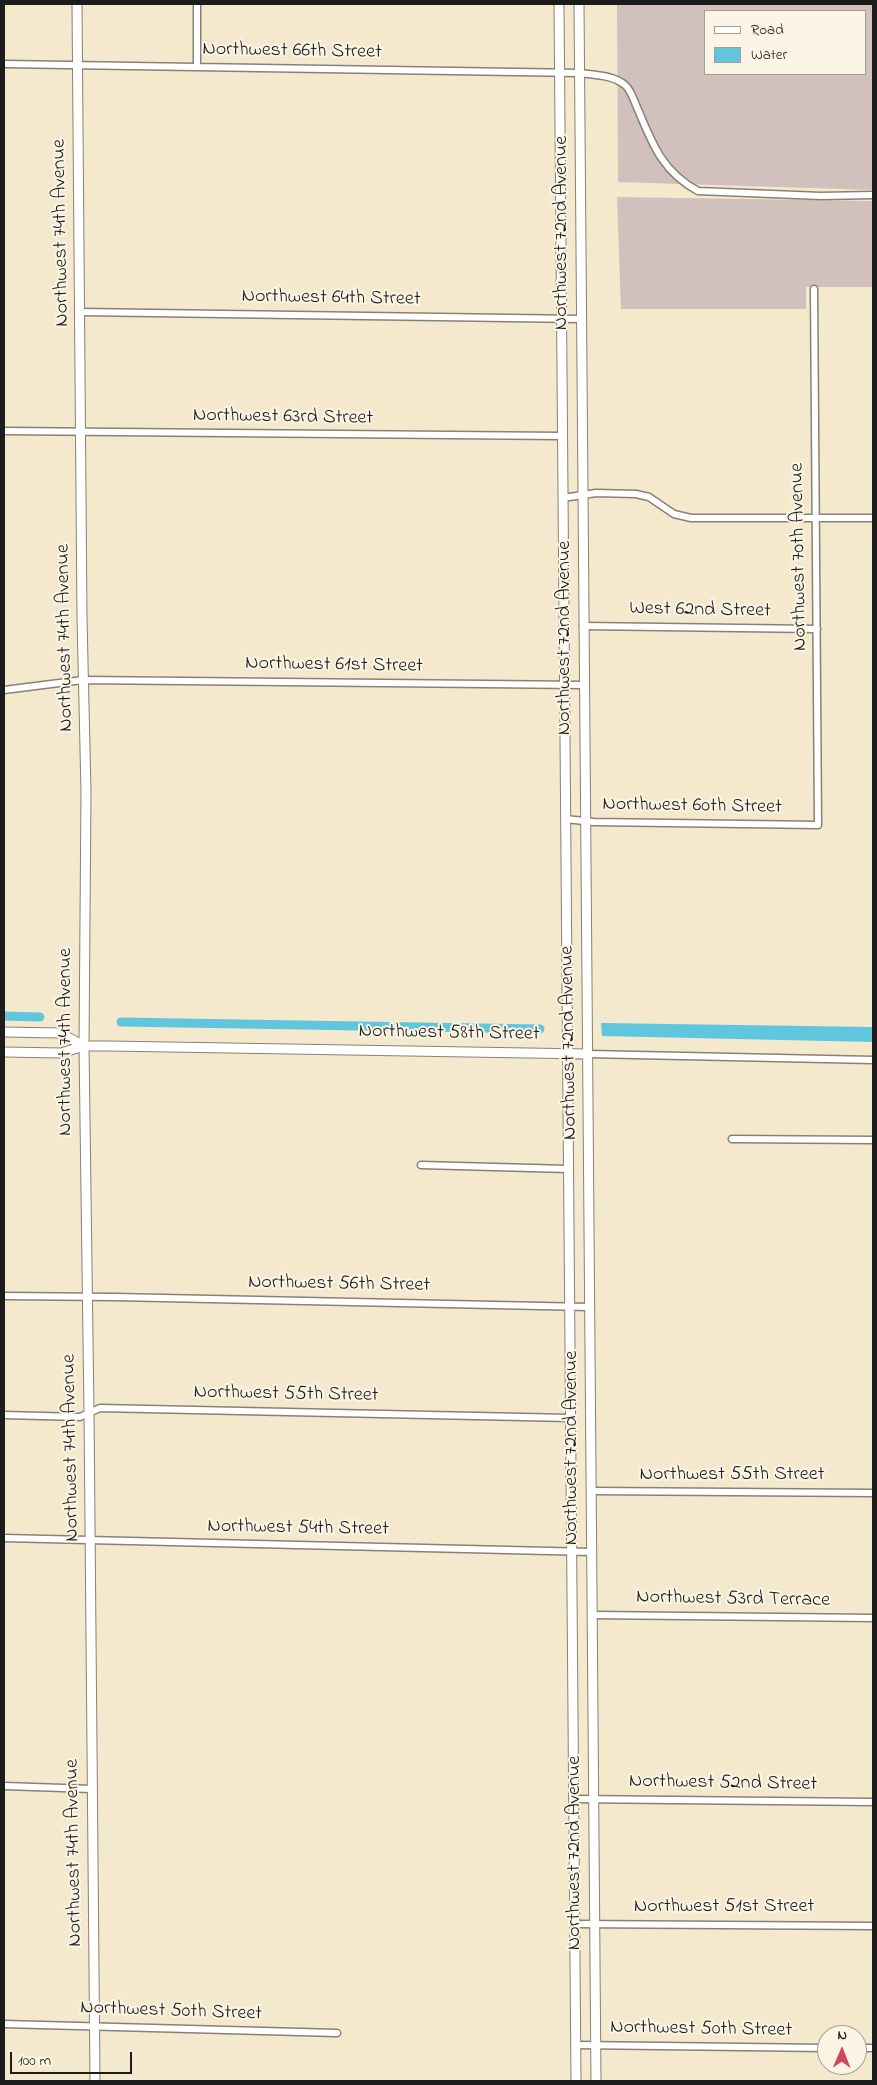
<!DOCTYPE html>
<style>
body{margin:0}
#map{position:relative;width:877px;height:2085px;overflow:hidden;background:#f4e8cd;font-family:"Indie Flower",sans-serif}
canvas{display:block}
.frame{position:absolute;inset:0;border:5px solid #1c1c1c;pointer-events:none}
.legend{position:absolute;left:704px;top:10px;width:162px;height:65px;box-sizing:border-box;background:#fcf5e5;border:1px solid #a29e95;margin:0;padding:6px 9px;list-style:none;font-size:15px;color:#1c1c1c}
.legend li{display:flex;align-items:center;gap:10px;height:25px}
.legend b{width:25px;border:1px solid #a29e95}
.north{position:absolute;left:817px;top:2025px;width:50px;height:50px;box-sizing:border-box;background:#fcf5e5;border:1px solid #a29e95;border-radius:50%;rotate:1deg;font-size:14px;font-weight:700;line-height:20px;text-align:center;color:#1c1c1c}
.north::after{content:'';display:block;margin:auto;width:18px;height:22px;background:#d1495b;clip-path:polygon(50% 0,100% 100%,50% 72%,0 100%)}
.scale{position:absolute;left:10px;top:2052px;width:122px;height:22px;box-sizing:border-box;border:2px solid #1c1c1c;border-top:0;padding-left:6px;font-size:15px;line-height:18px;white-space:nowrap;color:#1c1c1c;-webkit-text-stroke:4px #fcf5e5;paint-order:stroke}
</style>
<div id="map">
<canvas width="877" height="2085"></canvas>
<div class="frame"></div>
<ul class="legend">
<li><b style="height:6px;background:#fff"></b>Road</li>
<li><b style="height:14px;background:#60c6de"></b>Water</li>
</ul>
<div class="north">N</div>
<div class="scale">100 m</div>
</div>
<script>
const context = document.querySelector('canvas').getContext('2d');
context.lineJoin = 'round';
function fill(path, color) {
  context.fillStyle = color;
  context.fill(path, 'evenodd');
}
function trace(path, color, width, dash) {
  context.strokeStyle = color;
  context.lineWidth = width;
  context.lineCap = dash ? 'butt' : 'round';
  context.setLineDash(dash || []);
  context.stroke(path);
}
function label(font, color, halo, rows, align = 'center') {
  context.font = font + ' "Indie Flower",sans-serif';
  context.lineWidth = 4;
  context.setLineDash([]);
  context.textBaseline = 'middle';
  context.strokeStyle = halo;
  context.fillStyle = color;
  for (const [text, x, y, turn = 0] of rows) {
    context.save();
    context.translate(x, y);
    context.rotate((+turn || 0) * Math.PI / 180);
    context.textAlign = isNaN(turn) ? turn : align;
    if (halo) context.strokeText(text, 0, 0);
    context.fillText(text, 0, 0);
    context.restore();
  }
}
const industrial = new Path2D(`
 M617 4H873V190L618 182ZM706 11H866V74H706Z
 M617 197 873 201V287H806V309H621Z`);
const water = new Path2D(`
 M601 1023 873 1027V1042L602 1036Z`);
const canal = new Path2D(`
 M4 1016 40 1017
 M121 1022 540 1029`);
const street = new Path2D(`
 M4 64 580 73C594 75 613 75 625 85 632 91 635 104 639 112 653 146 664 173 698 191L821 196 873 195
 M197 67V4
 M80 312 581 319
 M4 431 562 436
 M563 498 596 493 636 494 649 497 674 514 691 518H873
 M583 626 817 629
 M4 690 83 680 584 685
 M565 819 594 822 818 825 814 289
 M588 1054 873 1060
 M732 1139 873 1140
 M421 1165 568 1169
 M4 1296 115 1297 589 1307
 M4 1415 80 1417 100 1408 570 1418
 M591 1491 873 1493
 M4 1538 591 1552
 M592 1615 873 1618
 M4 1786 92 1789
 M573 1799 873 1802
 M574 1924 873 1926
 M4 2024 337 2033
 M575 2045 827 2048
 M857 2048H873`);
const secondary = new Path2D(`
 M77 4 82 618 86 792 84 1046 89 1412 95 2081
 M559 4 576 2081
 M579 4 596 2081
 M4 1032 60 1033 84 1046
 M4 1052 61 1053 84 1046H109L588 1054`);
const streetNames = [
 ["Northwest 66th Street",292,52,1],
 ["Northwest 74th Avenue",62,233,-91],
 ["Northwest 72nd Avenue",563,233,-90],
 ["Northwest 64th Street",331,299,1],
 ["Northwest 63rd Street",283,418,1],
 ["Northwest 70th Avenue",800,557,-91],
 ["West 62nd Street",700,611,1],
 ["Northwest 74th Avenue",66,638,-91],
 ["Northwest 72nd Avenue",566,638,-90],
 ["Northwest 61st Street",334,666,1],
 ["Northwest 60th Street",692,807,1],
 ["Northwest 58th Street",449,1034,1],
 ["Northwest 74th Avenue",67,1042,-90],
 ["Northwest 72nd Avenue",570,1043,-91],
 ["Northwest 56th Street",339,1285,1],
 ["Northwest 55th Street",286,1395,1],
 ["Northwest 74th Avenue",72,1448,-91],
 ["Northwest 72nd Avenue",573,1448,-90],
 ["Northwest 55th Street",732,1476],
 ["Northwest 54th Street",298,1529,1],
 ["Northwest 53rd Terrace",733,1600,1],
 ["Northwest 52nd Street",723,1784,1],
 ["Northwest 74th Avenue",75,1853,-91],
 ["Northwest 72nd Avenue",576,1853,-90],
 ["Northwest 51st Street",724,1908],
 ["Northwest 50th Street",171,2012,2],
 ["Northwest 50th Street",701,2030,1]
];
fill(industrial, '#d1c0bc');
fill(water, '#60c6de');
trace(canal, '#60c6de', 9);
trace(street, '#888274', 9);
trace(secondary, '#888274', 11);
trace(street, '#fff', 6);
trace(secondary, '#fff', 9);
label('20px', '#1c1c1c', '#fcf5e5', streetNames);
</script>
